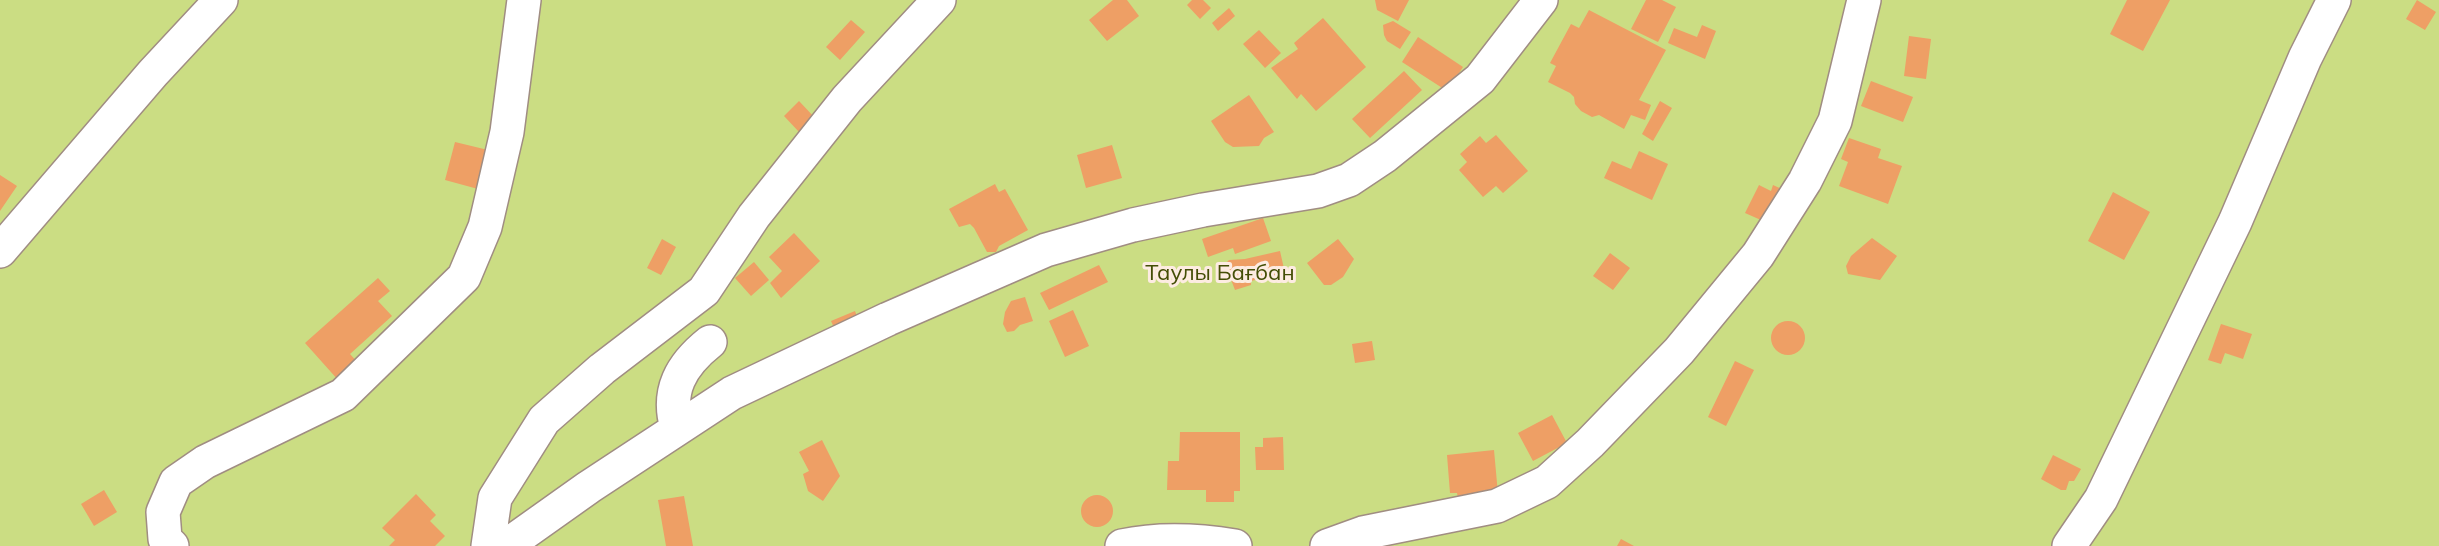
<!DOCTYPE html>
<meta charset="utf-8">
<style>
body{margin:0}
canvas{display:block;background:#fdece2}
</style>
<canvas width="2439" height="546"></canvas>
<script>
const context = document.querySelector('canvas').getContext('2d');
context.lineJoin = 'round';
function fill(path, color) {
  context.fillStyle = color;
  context.fill(path, 'evenodd');
}
function trace(path, color, width, dash) {
  context.strokeStyle = color;
  context.lineWidth = width;
  context.lineCap = dash ? 'butt' : 'round';
  context.setLineDash(dash || []);
  context.stroke(path);
}
function label(font, color, halo, rows, align = 'center') {
  context.font = font + ' Mulish,sans-serif';
  context.lineWidth = 6;
  context.setLineDash([]);
  context.textBaseline = 'middle';
  context.strokeStyle = halo;
  context.fillStyle = color;
  for (const [text, x, y, turn = 0] of rows) {
    context.save();
    context.translate(x, y);
    context.rotate((+turn || 0) * Math.PI / 180);
    context.textAlign = isNaN(turn) ? turn : align;
    if (halo) context.strokeText(text, 0, 0);
    context.fillText(text, 0, 0);
    context.restore();
  }
}
const green = new Path2D(`
 M0 0H2439V546H0Z`);
const building = new Path2D(`
 M1113 0H1127L1139 16 1107 41 1089 20Z
 M1192 0H1203L1211 8 1200 19 1187 5Z
 M1375 0H1409L1398 21 1377 10Z
 M1646 0H1662L1676 7 1658 42 1631 29Z
 M2127 0H2170L2143 51 2110 34Z
 M2417 0 2436 12 2425 30 2406 19Z
 M1229 8 1235 16 1218 31 1212 23Z
 M1589 10 1666 50 1639 100 1651 105 1645 120 1631 115 1624 129 1599 115 1592 117 1581 111 1575 104 1574 97 1570 93 1548 82 1556 66 1550 63 1571 24 1579 28Z
 M1323 18 1366 67 1316 111 1301 94 1297 99 1271 68 1298 49 1294 43Z
 M851 20 865 32 840 60 826 47Z
 M1393 21 1411 32 1400 49 1387 41 1384 35 1383 25Z
 M1702 25 1716 31 1705 59 1668 43 1674 28 1697 37Z
 M1259 30 1281 53 1265 68 1243 44Z
 M1909 36 1931 39 1926 79 1904 76Z
 M1418 37 1463 67 1447 91 1402 62Z
 M1404 71 1422 90 1370 138 1352 119Z
 M1871 81 1913 97 1903 122 1861 106Z
 M1249 95 1274 132 1264 138 1259 146 1233 147 1225 142 1211 121Z
 M799 101 815 118 800 133 784 116Z
 M1660 101 1672 108 1653 141 1642 134Z
 M1496 135 1528 171 1503 193 1496 186 1483 197 1459 170 1467 162 1460 154 1480 136 1486 143Z
 M1849 138 1881 149 1878 158 1902 166 1888 204 1839 186 1848 162 1841 159Z
 M455 142 488 150 478 189 445 180Z
 M1112 145 1122 178 1086 188 1077 155Z
 M1639 151 1668 164 1652 200 1604 178 1612 161 1631 169Z
 M0 175 17 186 0 211Z
 M995 184 999 192 1005 189 1028 230 999 246 996 252H987L974 228 970 224 959 227 949 209Z
 M1759 185 1771 191 1773 185 1786 191 1770 224 1745 213Z
 M2113 192 2150 212 2124 260 2088 241Z
 M1263 218 1271 241 1235 254 1233 248 1208 257 1202 239Z
 M794 233 820 261 781 298 770 283 782 271 769 257Z
 M1872 238 1897 256 1880 280 1848 274 1846 266 1851 256Z
 M662 239 676 247 661 275 647 268Z
 M1338 239 1354 259 1343 277 1331 285H1324L1307 263Z
 M1280 251 1285 273 1251 281V285L1235 290 1225 264 1229 260 1245 259Z
 M1610 253 1630 268 1613 290 1593 276Z
 M754 262 769 280 751 296 735 278Z
 M1099 265 1108 282 1049 310 1040 293Z
 M378 278 390 291 378 301 392 316 350 354 359 364 339 381 305 343Z
 M1025 297 1033 321 1020 325 1014 331 1007 332 1003 324 1005 312 1011 301Z
 M1073 310 1089 346 1065 357 1049 321Z
 M855 311 859 322 836 332 831 321Z
 M1771 338a17 17 0 1 1 34 0a17 17 0 1 1-34 0Z
 M2221 324 2252 334 2243 359 2225 353 2221 364 2208 360Z
 M1372 341 1375 360 1355 363 1352 344Z
 M1735 361 1754 370 1726 426 1708 417Z
 M1552 415 1567 443 1533 461 1518 433Z
 M1180 432H1240V491H1234V502H1206V490H1167L1168 461H1179Z
 M1283 437 1284 470H1256L1255 447H1263V438Z
 M822 440 840 476 823 501 808 491 803 474 809 471 799 452Z
 M1494 450 1498 494 1458 498 1457 493H1450L1447 455Z
 M2053 455 2081 469 2074 481H2069L2066 490H2061L2041 479Z
 M104 490 117 512 94 526 81 504Z
 M416 494 436 515 430 521 445 536 435 546H389L395 540 382 528Z
 M1081 511a16 16 0 1 1 32 0a16 16 0 1 1-32 0Z
 M684 496 693 546H666L658 500Z
 M1621 539 1634 546H1617Z`);
const minor = new Path2D(`
 M0 251 153 73 221 0
 M677 428C666 391 681 365 710 342
 M172 546 165 539 163 512 176 482 205 462 343 395 464 277 485 227 507 132 524 0
 M488 546 495 498 544 420 602 369 704 291 754 216 847 99 939 0
 M506 546 589 487 732 393 888 319 1046 250 1133 225 1203 210 1318 191 1349 180 1385 156 1480 79 1541 0
 M1122 546C1159 538 1198 540 1235 546
 M1327 546 1363 533 1497 506 1547 482 1590 443 1679 351 1758 255 1805 181 1835 121 1864 0
 M2069 546 2101 499 2235 222 2305 58 2334 0`);
const parkNames = [
 ["Таулы Бағбан",1220,273]
];
fill(green, '#cbdd83');
fill(building, '#ee9f65');
trace(minor, '#a08d82', 36);
trace(minor, '#fff', 33);
label('22px', '#444e06', '#fdece2', parkNames);
</script>
